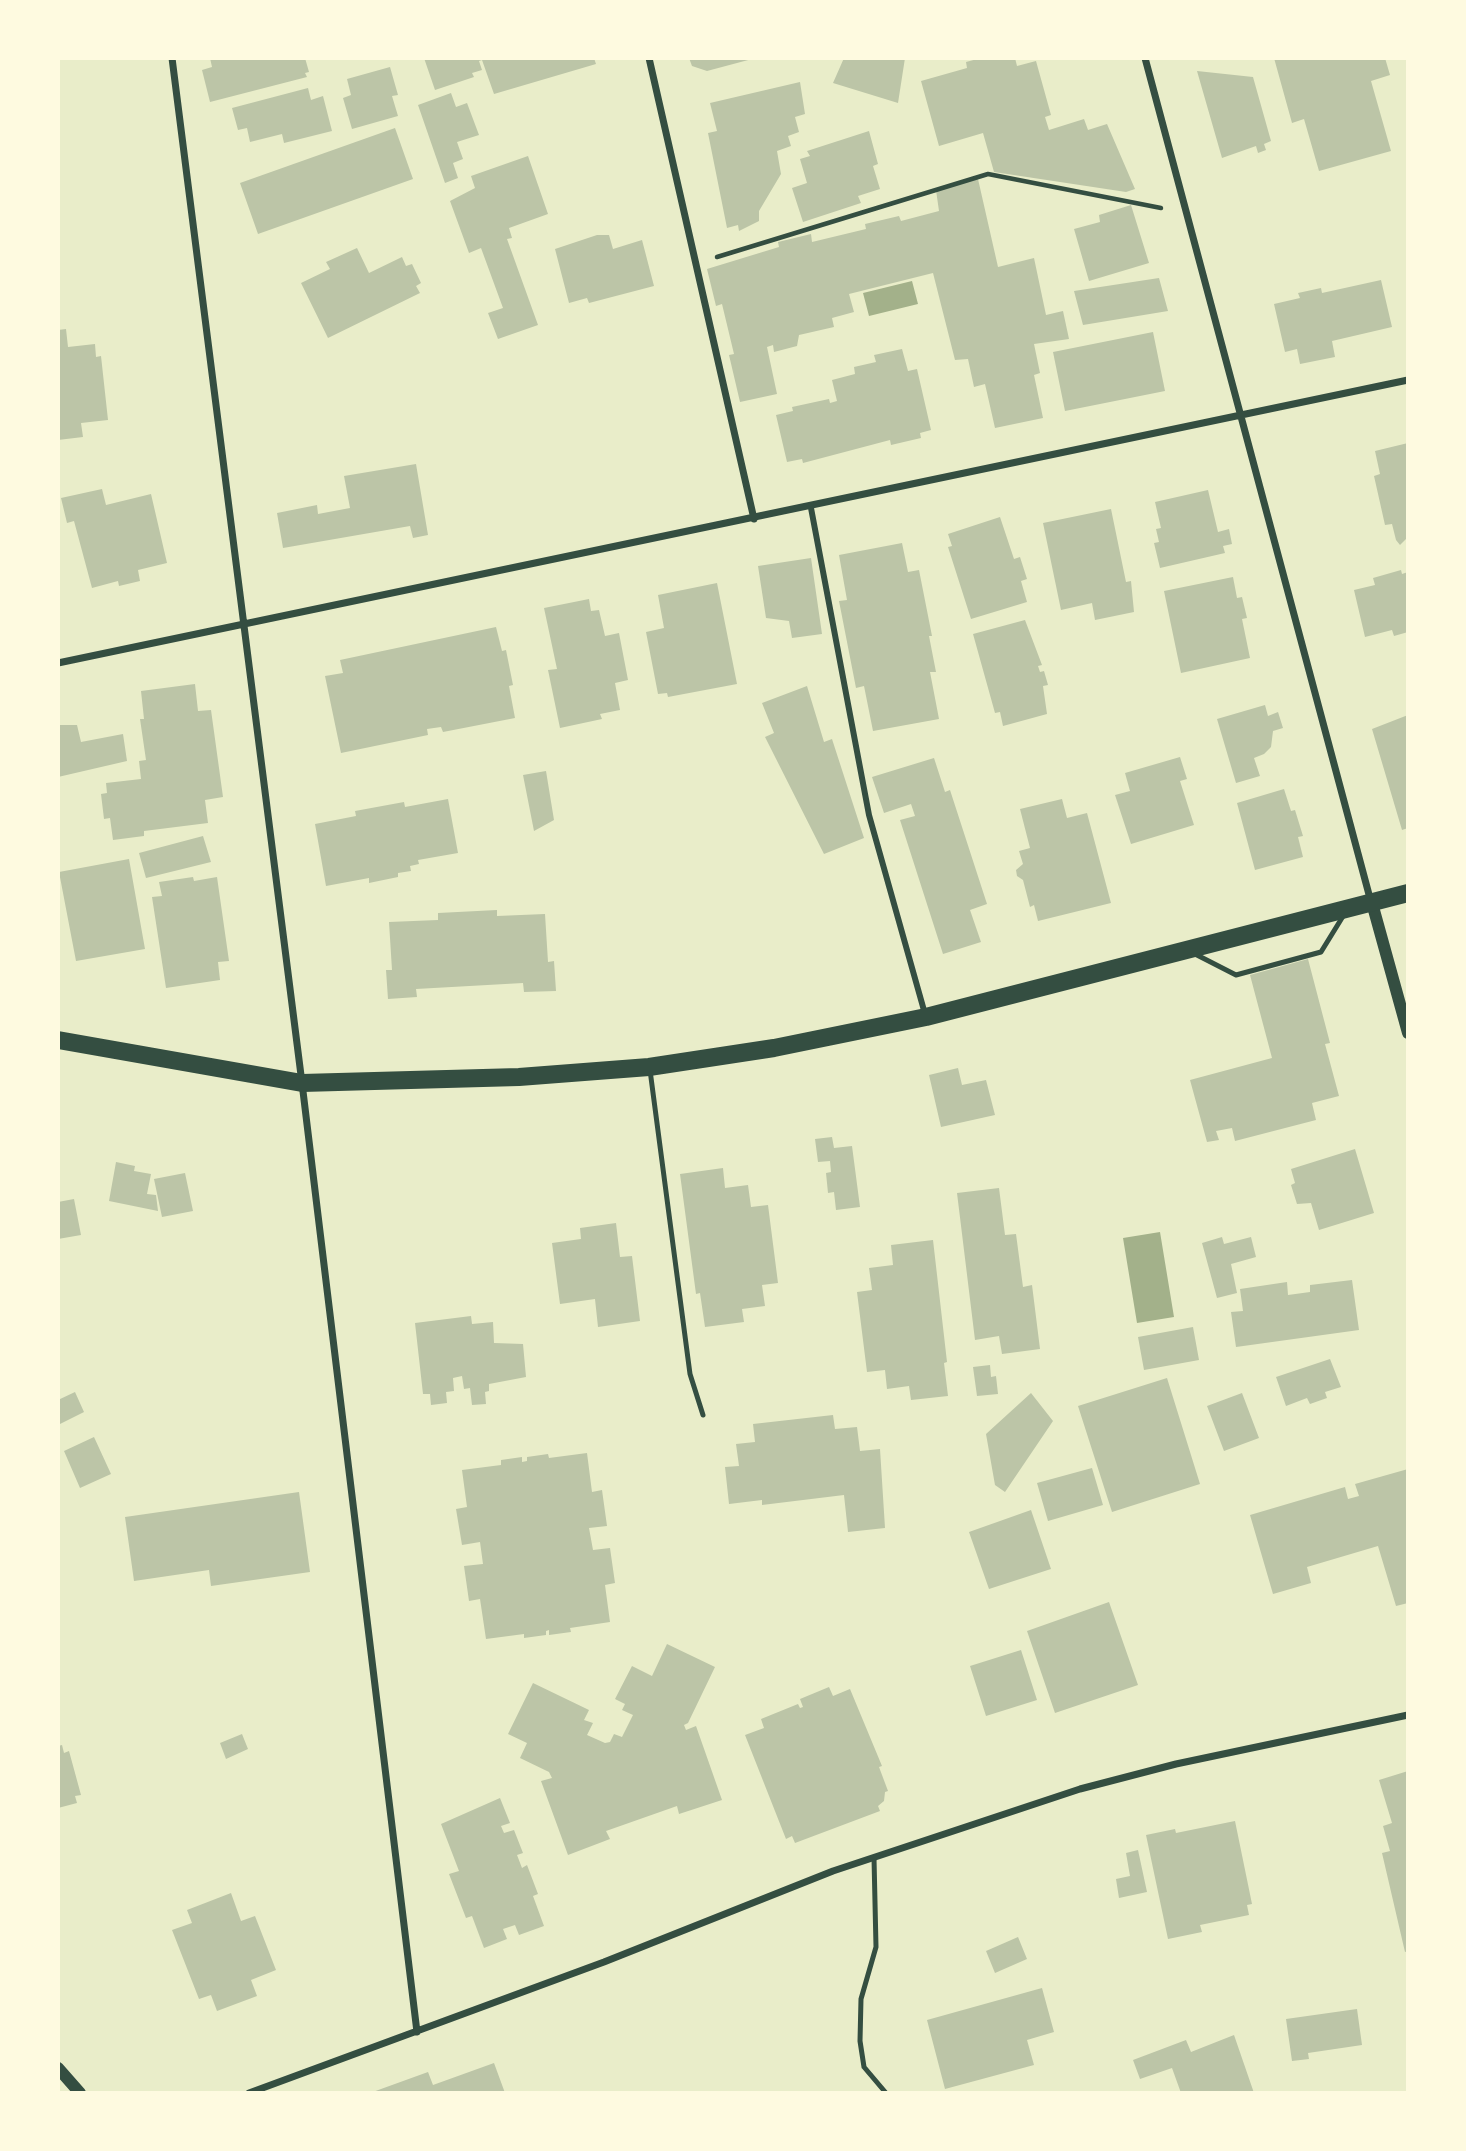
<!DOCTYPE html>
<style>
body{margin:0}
#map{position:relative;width:1466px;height:2151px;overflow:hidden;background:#e9edc9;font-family:Barlow,sans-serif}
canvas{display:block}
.frame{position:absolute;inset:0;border:60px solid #fefae0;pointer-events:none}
</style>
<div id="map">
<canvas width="1466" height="2151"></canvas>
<div class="frame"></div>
</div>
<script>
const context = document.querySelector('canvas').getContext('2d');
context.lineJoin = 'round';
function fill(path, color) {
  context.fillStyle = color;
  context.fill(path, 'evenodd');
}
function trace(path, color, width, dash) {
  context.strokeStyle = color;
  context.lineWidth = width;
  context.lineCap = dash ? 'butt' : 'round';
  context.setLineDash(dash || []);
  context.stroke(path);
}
const water = new Path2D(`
 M912 281 918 304 869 316 863 293Z
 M1160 1232 1174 1317 1137 1323 1123 1238Z`);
const building = new Path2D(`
 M210 58H305L309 72 305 73 307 77 210 102 202 70 212 67Z
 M424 58H594L596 64 494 94 482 60 479 61 482 70 472 73 474 77 435 90Z
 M689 58H751L752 59 707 71 692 66Z
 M844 58H905L898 103 833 83Z
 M981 58H1015L1017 66 1036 61 1051 115 1045 117 1049 130 1084 119 1088 130 1107 124 1135 189 1126 192 994 172 983 133 939 146 921 81 967 68 966 62Z
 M1274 58H1385L1390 75 1371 81 1391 151 1319 171 1304 119 1292 123Z
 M390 67 398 95 392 96 398 116 352 129 343 98 351 95 347 79Z
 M1197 71 1253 77 1271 141 1264 144 1266 150 1258 153 1256 146 1222 158Z
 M800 82 805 114 795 117 799 132 788 136 791 146 777 151 781 174 759 211V221L739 231 738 225 727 228 708 133 717 131 710 103Z
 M308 88 311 100 323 96 332 131 284 143 282 134 250 142 247 128 238 130 232 108Z
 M451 93 456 107 467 103 479 135 457 142 463 159 453 163 458 178 445 183 418 105Z
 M395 128 413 179 258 234 240 183Z
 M869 131 878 164 873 166 880 189 858 196 861 203 803 222 792 188 807 183 800 159 810 156 807 151Z
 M528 156 548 214 509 228 512 238 507 239 538 325 498 339 488 313 503 308 481 248 469 253 450 201 475 188 471 176Z
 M978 179 998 267 1034 258 1046 315 1063 311 1069 339 1034 344 1040 373 1034 375 1043 418 995 428 985 384 974 387 968 359 955 360 933 273 849 294 854 312 832 318 834 327 799 335 797 346 774 352 773 345 767 347 777 394 740 402 729 355 734 354 722 304 716 306 707 269 779 247 778 242 811 234 812 242 866 229 865 224 899 216 901 221 939 211 936 190Z
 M1131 205 1149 263 1089 281 1074 229 1100 222 1099 215Z
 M597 235H609L613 249 642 240 654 286 589 303 587 298 569 303 555 249Z
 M357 248 369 273 402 257 406 266 412 264 421 283 416 286 420 293 328 338 301 283 330 269 326 262Z
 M1159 278 1168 311 1083 325 1074 291Z
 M1381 280 1392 327 1332 341 1335 357 1300 364 1297 349 1285 352 1274 304 1300 298 1298 293 1321 288 1322 293Z
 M66 329 68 347 95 344 96 357 101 356 108 420 81 423 83 437 58 440V330Z
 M1153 332 1165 391 1065 411 1053 352Z
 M902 349 908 371 917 369 931 430 920 433 921 438 891 445 890 440 803 463 802 459 787 462 776 415 793 411 792 407 829 399 830 403 837 401 832 380 855 374 854 367 876 362 874 355Z
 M1408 443V537L1400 545 1396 540 1392 524 1385 525 1374 476 1380 474 1375 451Z
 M416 464 428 535 413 538 410 526 283 548 277 513 317 505 318 514 350 508 344 476Z
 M102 489 106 505 151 494 167 563 138 570 140 581 119 586 118 581 92 588 74 521 67 523 61 498Z
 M1208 490 1218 532 1229 529 1232 544 1223 546 1225 553 1160 568 1154 543 1159 542 1156 529 1161 528 1155 502Z
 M1111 509 1126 582 1131 581 1134 612 1095 620 1092 603 1061 610 1043 523Z
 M1000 517 1014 559 1020 557 1027 579 1021 581 1027 602 971 619 948 547 952 546 948 534Z
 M902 543 908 572 919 570 932 636H929L936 672H930L939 719 873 731 864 686 856 688 839 601 847 600 839 555Z
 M811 558 822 634 792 638 789 621 766 618 758 566Z
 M1401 570 1402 574 1408 572V632L1394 636 1392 630 1365 637 1354 590 1375 585 1373 578Z
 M1233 577 1237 598 1242 597 1247 618 1242 619 1250 658 1181 673 1164 591Z
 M717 583 737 684 668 697 667 693 658 694 646 632 664 628 658 595Z
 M589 599 591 611 599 610 605 636 619 633 628 680 615 683 620 710 600 714 602 719 560 728 548 670 557 669 544 608Z
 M1025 620 1042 665 1038 666 1040 672 1044 671 1048 685 1043 686 1047 714 1003 726 1000 712 995 713 973 634Z
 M496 627 502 651 506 650 513 685 509 686 515 718 443 732 441 727 427 729 428 735 341 753 325 676 343 673 340 660Z
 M195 684 198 711 211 710 223 797 205 800 208 823 144 831V836L113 840 110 818 104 819 101 794 107 793 106 783 141 779 139 761 146 760 140 719H144L141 691Z
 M807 686 824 742 832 739 864 838 824 854 765 737 774 733 762 703Z
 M1265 705 1268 716 1278 712 1283 728 1273 731 1271 747 1264 754 1254 758 1260 776 1236 783 1217 719Z
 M1408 715V828L1402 830 1372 729Z
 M58 725H77L81 742 123 734 127 761 58 777Z
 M1180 757 1187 779 1180 781 1194 825 1131 844 1115 795 1130 791 1125 773Z
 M934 758 945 792 950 790 987 904 970 910 981 942 943 954 900 820 915 816 911 804 884 813 872 777Z
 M546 771 554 820 534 831 523 775Z
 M1284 789 1291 811 1295 810 1303 836 1298 837 1303 857 1255 870 1237 803Z
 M448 799 458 853 418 860 419 864 410 866 411 871 398 873V877L369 883V878L326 886 315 824 356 816 355 811 404 802 405 807Z
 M1062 799 1067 818 1087 813 1111 903 1038 921 1034 905 1030 907 1023 880 1017 876 1016 870 1023 864 1019 851 1030 848 1020 809Z
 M203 836 211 862 146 878 139 853Z
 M129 859 145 949 76 961 59 872Z
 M193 877 194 881 217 877 229 961 218 962 220 980 166 988 152 897 162 896 159 882Z
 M497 910V916L545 914 548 962 554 961 556 991 524 992 523 983 416 989 417 997 388 999 386 970H392L389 922 438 920V913Z
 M1308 959 1330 1043 1325 1044 1339 1096 1312 1103 1316 1120 1235 1141 1232 1128 1216 1131 1219 1140 1207 1142 1190 1080 1272 1058 1250 975Z
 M958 1068 962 1085 986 1080 995 1115 941 1127 929 1075Z
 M832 1137 834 1148 852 1146 860 1207 836 1210 834 1192 828 1193 826 1173 831 1172 830 1161 818 1162 815 1139Z
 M1355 1149 1374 1213 1319 1230 1311 1203 1297 1204 1291 1185 1295 1183 1291 1169Z
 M116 1162 135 1166 134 1171 151 1174 147 1194 156 1195 158 1211 109 1201Z
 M723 1168 725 1188 748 1185 751 1207 768 1205 778 1283 762 1285 765 1306 742 1309 744 1322 705 1327 700 1293 696 1294 680 1174Z
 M185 1173 193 1211 162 1217 154 1179Z
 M999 1188 1005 1235 1016 1234 1023 1287 1032 1285 1040 1349 1002 1354 999 1336 975 1340 957 1193Z
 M74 1199 81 1235 58 1239V1202Z
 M616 1223 620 1257 632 1256 640 1321 598 1327 595 1299 560 1304 552 1243 581 1239 580 1228Z
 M1222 1237 1224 1244 1251 1237 1256 1257 1231 1264 1237 1293 1217 1298 1202 1243Z
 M933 1240 947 1362 944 1363 948 1396 911 1400 909 1386 887 1389 885 1370 867 1372 857 1292 872 1290 869 1268 893 1265 891 1245Z
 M1352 1280 1359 1330 1236 1347 1231 1312 1243 1311 1240 1289 1287 1282 1288 1295 1310 1292V1285Z
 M471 1316 472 1324 493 1322 494 1343 523 1344 526 1377 489 1384V1391L485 1392 486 1404 472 1405 470 1388 464 1389 462 1376 453 1378 454 1391 446 1392 447 1403 431 1405 430 1394H423L415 1323Z
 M1193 1327 1199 1360 1144 1370 1138 1337Z
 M1330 1359 1341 1387 1325 1392 1327 1398 1310 1404 1307 1398 1286 1406 1276 1377Z
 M990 1365 991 1377 996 1376 998 1394 977 1396 973 1367Z
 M1167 1378 1200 1484 1112 1512 1078 1406Z
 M75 1392 84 1412 58 1425V1400Z
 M1031 1393 1053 1421 1005 1492 995 1485 986 1434Z
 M1242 1393 1259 1438 1224 1451 1207 1406Z
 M833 1415 835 1429 857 1427 860 1451 880 1449 885 1528 848 1532 844 1495 762 1505V1500L729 1504 725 1467 739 1466 736 1444 755 1442 753 1424Z
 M94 1437 111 1474 80 1488 64 1451Z
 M587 1453 592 1492 602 1490 607 1526 589 1528 593 1550 610 1548 615 1583 605 1585 610 1622 570 1628 571 1632 549 1635V1630L546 1631V1635L524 1638V1634L486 1639 480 1599 469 1601 464 1566 483 1564 480 1542 462 1545 456 1509 467 1507 462 1470 501 1465V1460L522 1457V1462L527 1461V1457L548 1454 549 1458Z
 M1092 1468 1103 1505 1048 1521 1037 1483Z
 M1408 1469V1603L1396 1606 1378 1546 1307 1567 1311 1583 1273 1594 1250 1515 1345 1487 1348 1499 1359 1496 1355 1484Z
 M299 1492 310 1572 211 1586 209 1570 134 1581 125 1517Z
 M1031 1510 1051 1569 989 1589 969 1532Z
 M1109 1602 1138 1685 1055 1713 1027 1631Z
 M667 1644 715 1667 688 1723 684 1725 686 1730 696 1726 722 1800 679 1814 677 1806 606 1831 610 1839 568 1855 541 1781 552 1778 549 1772 520 1758 527 1743 508 1734 533 1683 589 1710 584 1720 593 1723 587 1735 605 1743 610 1742 614 1734 622 1737 633 1715 622 1710 625 1704 615 1699 632 1666 652 1676Z
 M1021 1650 1037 1700 986 1716 970 1666Z
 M829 1687 833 1696 850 1689 882 1766 879 1767 888 1791 885 1792 884 1801 878 1806 880 1811 795 1843 792 1836 786 1839 745 1735 764 1728 761 1719 798 1704 800 1708 803 1707 800 1699Z
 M242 1734 248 1749 226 1759 220 1743Z
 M62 1745 64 1753 69 1751 81 1795 75 1796 77 1803 58 1808V1746Z
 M1408 1771V1951L1405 1952 1382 1853 1390 1851 1383 1826 1392 1823 1379 1780Z
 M500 1798 510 1823 501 1826 504 1833 514 1830 523 1853 517 1855 522 1868 527 1865 538 1894 533 1896 544 1926 519 1935 515 1925 503 1929 507 1939 484 1948 472 1916 466 1918 449 1874 459 1871 441 1824Z
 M1235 1821 1252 1904 1247 1905 1249 1915 1200 1925 1202 1932 1168 1939 1146 1835 1175 1829 1176 1833Z
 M1138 1850 1147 1892 1119 1898 1116 1879 1130 1876 1126 1853Z
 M231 1893 241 1921 255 1916 276 1970 251 1980 257 1996 217 2011 211 1995 199 1999 172 1930 192 1923 187 1910Z
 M1018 1937 1027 1959 995 1973 986 1951Z
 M1042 1988 1054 2032 1027 2040 1034 2065 945 2089 927 2020Z
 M1357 2009 1362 2045 1308 2053 1309 2059 1292 2061 1286 2019Z
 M1234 2035 1254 2093H1181L1172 2068 1140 2079 1133 2060 1186 2040 1191 2052Z
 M494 2063 505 2093H370L428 2072 433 2085Z`);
const path = new Path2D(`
 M717 257 988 174 1161 208`);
const service = new Path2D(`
 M1193 953 1236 975 1321 952 1345 913
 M650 1070 690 1374 703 1415
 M874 1858 876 1947 861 1999 860 2041 864 2067 886 2093`);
const pedestrian = new Path2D(`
 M811 508 869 815 925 1014`);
const minor = new Path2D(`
 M172 58 302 1083 417 2032
 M649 58 754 519
 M1145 58 1371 902
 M58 663 1408 380
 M249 2093 604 1962 833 1871 1080 1789 1176 1764 1408 1715`);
const tertiary = new Path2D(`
 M1372 903 1408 1033
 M58 2068 80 2093`);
const primary = new Path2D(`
 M58 1040 302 1083 519 1077 649 1067 774 1048 926 1017 1408 893`);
fill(water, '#a3b18a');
fill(building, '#bcc5a7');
trace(path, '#344e41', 4.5);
trace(service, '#344e41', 5);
trace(pedestrian, '#344e41', 6);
trace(minor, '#344e41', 7);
trace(tertiary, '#344e41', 12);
trace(primary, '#344e41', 18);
</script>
